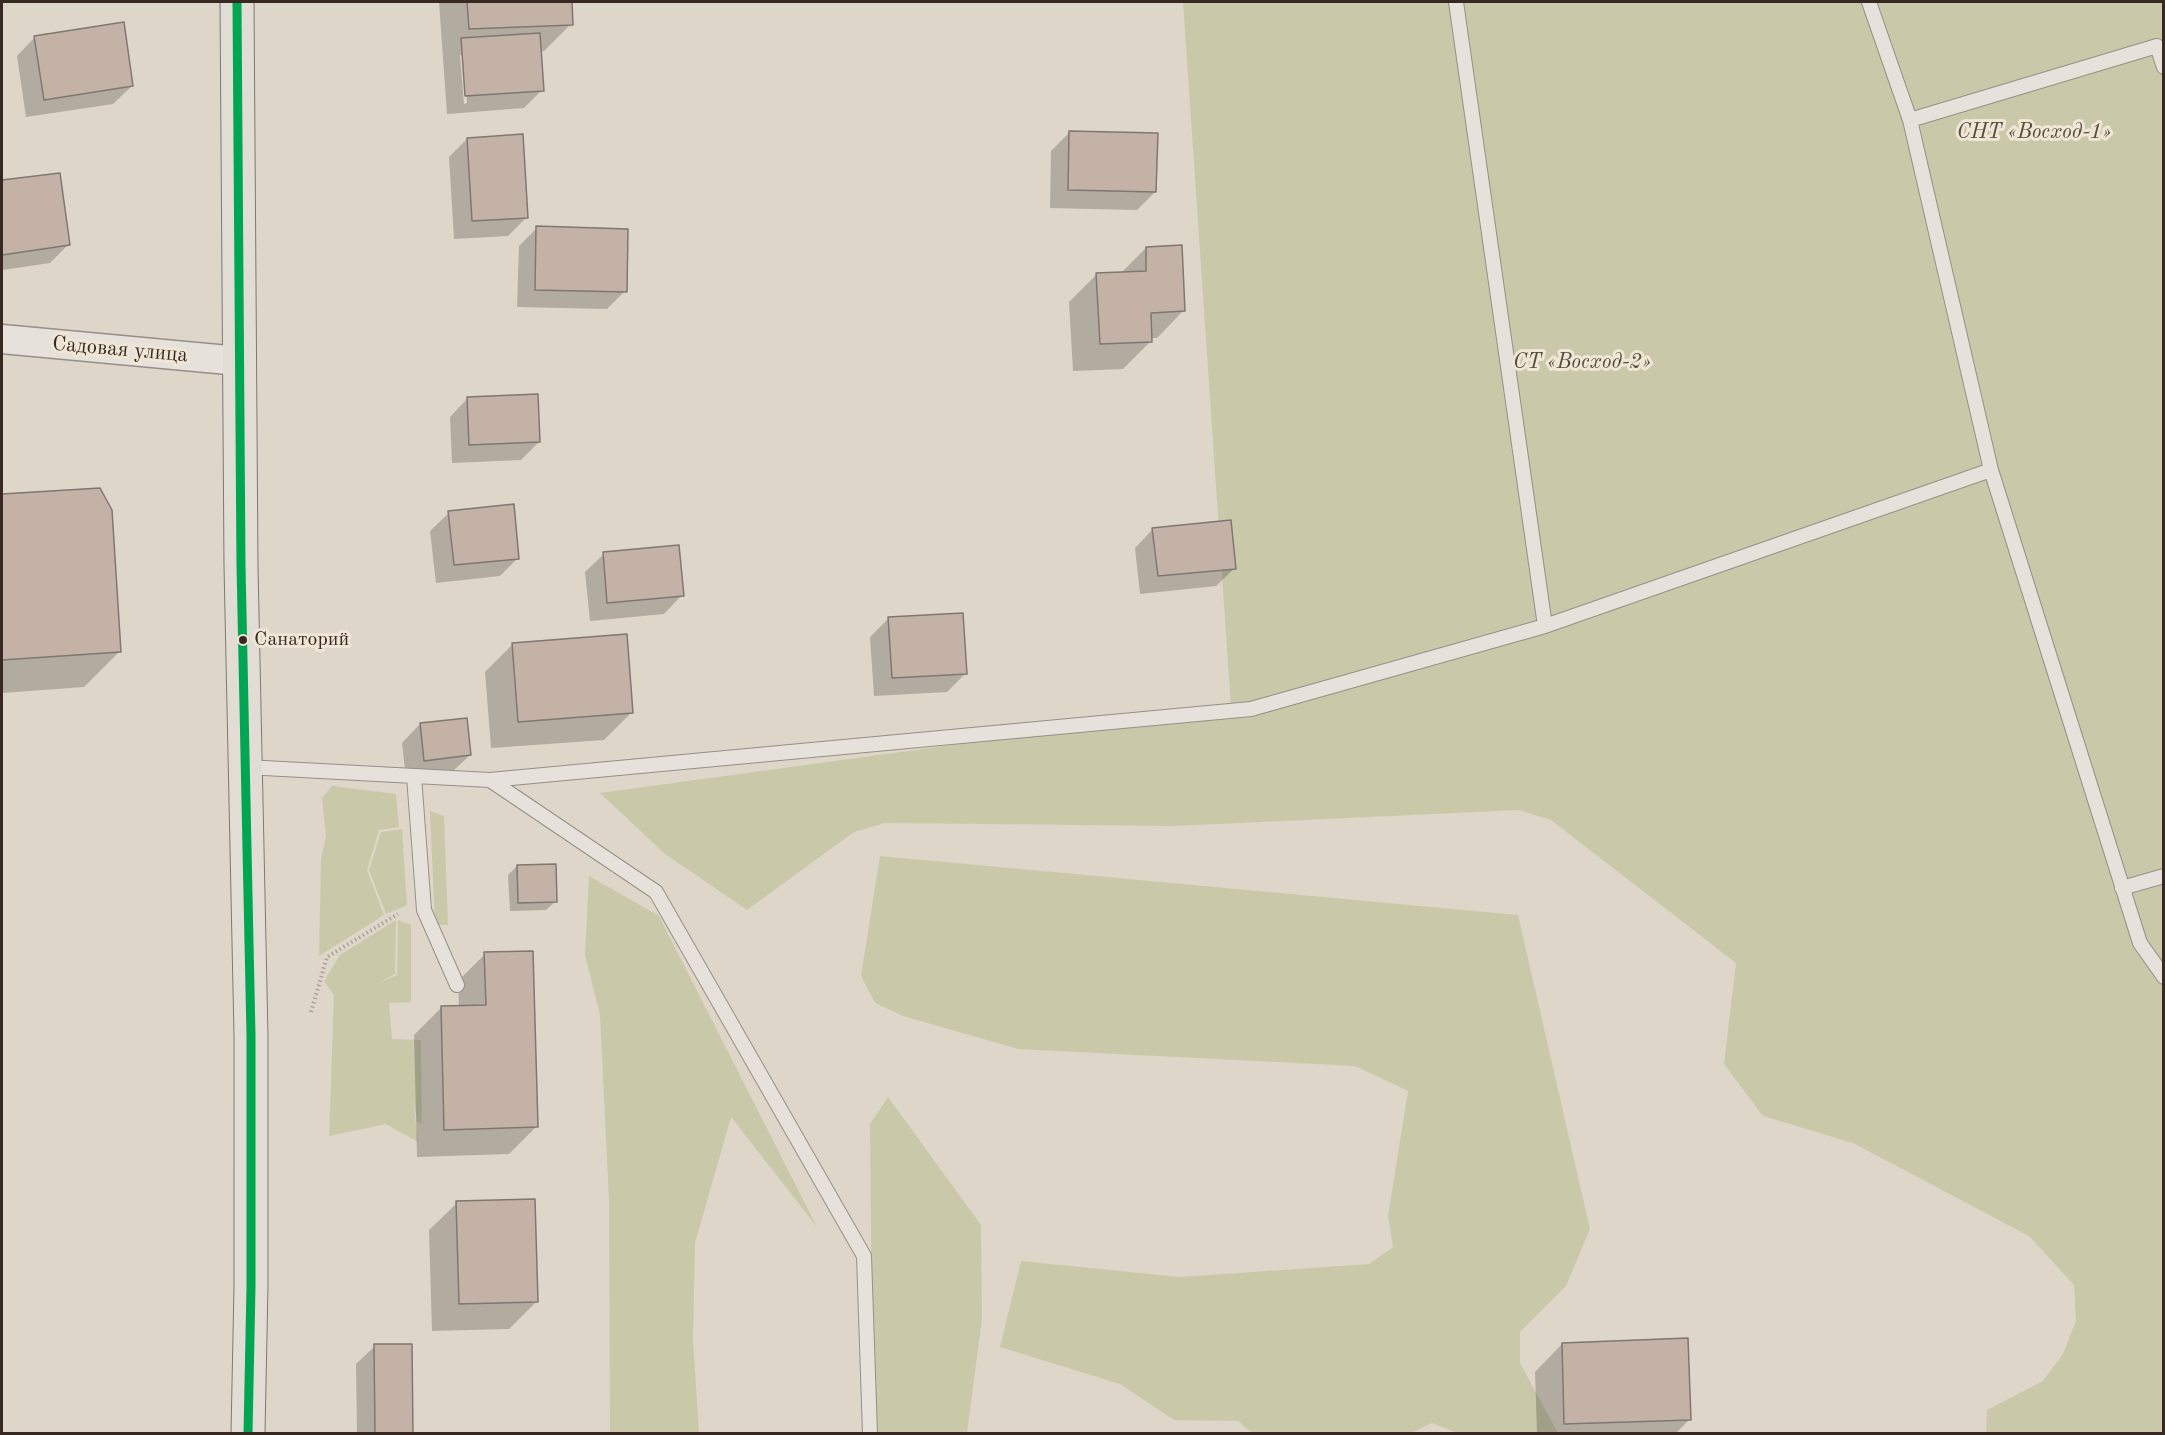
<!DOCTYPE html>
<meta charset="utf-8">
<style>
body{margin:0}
#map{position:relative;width:2165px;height:1435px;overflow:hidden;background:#ded6c9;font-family:"Old Standard TT",serif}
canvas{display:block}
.frame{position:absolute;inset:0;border:3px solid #372821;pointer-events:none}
</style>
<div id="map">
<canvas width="2165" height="1435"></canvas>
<div class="frame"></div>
</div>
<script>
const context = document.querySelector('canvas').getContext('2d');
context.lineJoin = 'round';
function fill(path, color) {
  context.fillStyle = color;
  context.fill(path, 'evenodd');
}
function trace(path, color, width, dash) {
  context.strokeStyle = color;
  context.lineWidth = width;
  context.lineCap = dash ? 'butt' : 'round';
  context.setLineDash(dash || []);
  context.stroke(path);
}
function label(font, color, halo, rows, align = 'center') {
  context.font = font + ' "Old Standard TT",serif';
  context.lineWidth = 6;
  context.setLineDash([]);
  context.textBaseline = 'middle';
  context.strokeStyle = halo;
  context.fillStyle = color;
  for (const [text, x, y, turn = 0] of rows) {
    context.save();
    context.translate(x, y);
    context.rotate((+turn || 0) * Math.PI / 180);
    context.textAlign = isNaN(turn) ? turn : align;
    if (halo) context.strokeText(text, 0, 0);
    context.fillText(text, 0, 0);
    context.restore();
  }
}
const green = new Path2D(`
 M1183 2H2163V1433H1986L1987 1410 2043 1381 2063 1354 2076 1321 2074 1285 2029 1236 1853 1143 1763 1116 1724 1064 1736 963 1551 820 1519 810 1175 826 885 823 854 832 747 910 665 854 600 793 1231 707Z
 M332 786 396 794 399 827 379 830 367 870 384 915 319 956 321 860 326 836 322 798Z
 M430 811 444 816 448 925H435Z
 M402 829 407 905 386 914 369 870 381 832Z
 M880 856 1518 915 1590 1229 1566 1286 1520 1332V1363L1558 1433H1457L1432 1423 1411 1433H1252L1238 1421 1174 1420 1120 1384 1000 1347 1021 1261 1180 1277 1369 1264 1393 1247 1388 1216 1408 1091 1355 1066 1018 1049 903 1016 875 1003 861 976Z
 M589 876 659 916 817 1227 731 1117 695 1243 693 1339 699 1433H610L609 1201 600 1015 585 955Z
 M396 920 395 974 379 983 397 975 398 920 411 925V1002L389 1003 392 1039 421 1040 422 1123 417 1122 413 1098 418 1142 386 1124 329 1136 334 995 324 981 340 955Z
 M888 1097 981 1225 982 1319 967 1433H873L870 1124Z`);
const shadow = new Path2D(`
 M439 2H570L571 24 544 51 540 52 542 90 524 108 447 114ZM460 55H464L467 103 464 104Z
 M35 37 132 86 113 104 26 117 17 56Z
 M1070 132 1155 192 1137 210 1050 208 1051 151Z
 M467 139 527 217 508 236 454 239 449 157Z
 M59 175 68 245 50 263 2 270V182Z
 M537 228 625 291 607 309 517 307 519 246Z
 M1146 248 1184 310 1157 338H1150L1151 341 1123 369 1073 371 1069 302 1097 274 1121 273Z
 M468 398 539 442 521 460 452 463 450 417Z
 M99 489 120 651 84 687 2 693V496Z
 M449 513 518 558 500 576 436 583 430 531Z
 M1153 529 1235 568 1216 586 1140 594 1135 548Z
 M604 554 682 595 664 614 590 621 585 572Z
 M889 618 966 673 947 692 874 696 870 637Z
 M513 644 631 713 604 740 491 748 485 672Z
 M420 724 470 755 451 773 406 779 402 743Z
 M517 866 555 902 546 910 510 911 508 875Z
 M485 954 536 1127 509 1154 417 1157 414 1035 441 1008 459 1007 458 981Z
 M457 1203 536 1302 509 1329 432 1331 429 1230Z
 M1562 1344 1690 1419 1675 1434H1537L1535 1372Z
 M375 1346 411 1433 357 1434 356 1364Z`);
const building = new Path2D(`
 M467 2H572L573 25 469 29Z
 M124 22 133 86 44 100 34 36Z
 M540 33 544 91 465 96 461 38Z
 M1069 131 1158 133 1156 192 1068 190Z
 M523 134 528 218 472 221 467 138Z
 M60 173 70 245 2 255V180Z
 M536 226 628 229 627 292 535 290Z
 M1182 245 1185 311 1151 313 1152 342 1100 344 1096 273 1146 271V247Z
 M538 394 540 442 469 445 467 397Z
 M100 488 112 510 121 652 2 660V494Z
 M514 504 519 559 454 565 448 511Z
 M1231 520 1236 569 1158 576 1152 528Z
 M679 545 684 596 607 603 603 552Z
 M963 613 967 674 892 678 888 617Z
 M627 634 633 713 518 722 512 643Z
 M467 718 471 755 424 761 420 723Z
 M556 864 557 902 518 903 517 865Z
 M533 951 538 1127 444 1130 441 1006 486 1005 484 952Z
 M535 1199 538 1302 459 1304 456 1201Z
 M1688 1338 1691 1420 1564 1424 1562 1343Z
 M374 1344H412L413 1434H375Z`);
const path = new Path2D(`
 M311 1012 327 957 398 914`);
const lane = new Path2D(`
 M1456 2 1545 626
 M1869 2 1910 120 1991 470
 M1910 120 2157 46 2164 67
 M245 767 490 780 1251 709 1545 626 1991 470 2140 943 2164 977
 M414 776 424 910 457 985
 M490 780 656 892 864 1256 870 1434
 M2122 888 2164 876`);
const street = new Path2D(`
 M2 339 239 361`);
const primary = new Path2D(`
 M237 2 241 566 251 1036V1286L248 1434`);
const bus1 = new Path2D(`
 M237 2 241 566 251 1036V1286L248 1434`);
const markers = [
 [243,640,5,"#372821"]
];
const busNames = [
 ["Санаторий",254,640]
];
const parkNames = [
 ["СНТ «Восход-1»",2034,132],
 ["СТ «Восход-2»",1582,362]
];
const streetNames = [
 ["Садовая улица",120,350,5]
];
fill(green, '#c9c9aa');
fill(shadow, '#0003');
fill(building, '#c4b2a7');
trace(building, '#7e7870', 1.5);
trace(lane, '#968f87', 16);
trace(street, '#968f87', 31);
trace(primary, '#7e7870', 35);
trace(path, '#a8a39d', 4, [1.5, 3]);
trace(lane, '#e6e2db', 14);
trace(street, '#e6e2db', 28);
trace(primary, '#e1ddd5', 33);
trace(bus1, '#00a651', 9);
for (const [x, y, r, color] of markers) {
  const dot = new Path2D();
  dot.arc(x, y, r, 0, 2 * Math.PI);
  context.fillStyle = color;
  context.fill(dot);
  trace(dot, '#efe6d6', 2);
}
label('20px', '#372821', '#efe6d6', busNames, 'left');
label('italic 21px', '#574e3d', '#efe6d6', parkNames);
label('21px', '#372821', '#efe6d6', streetNames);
</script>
